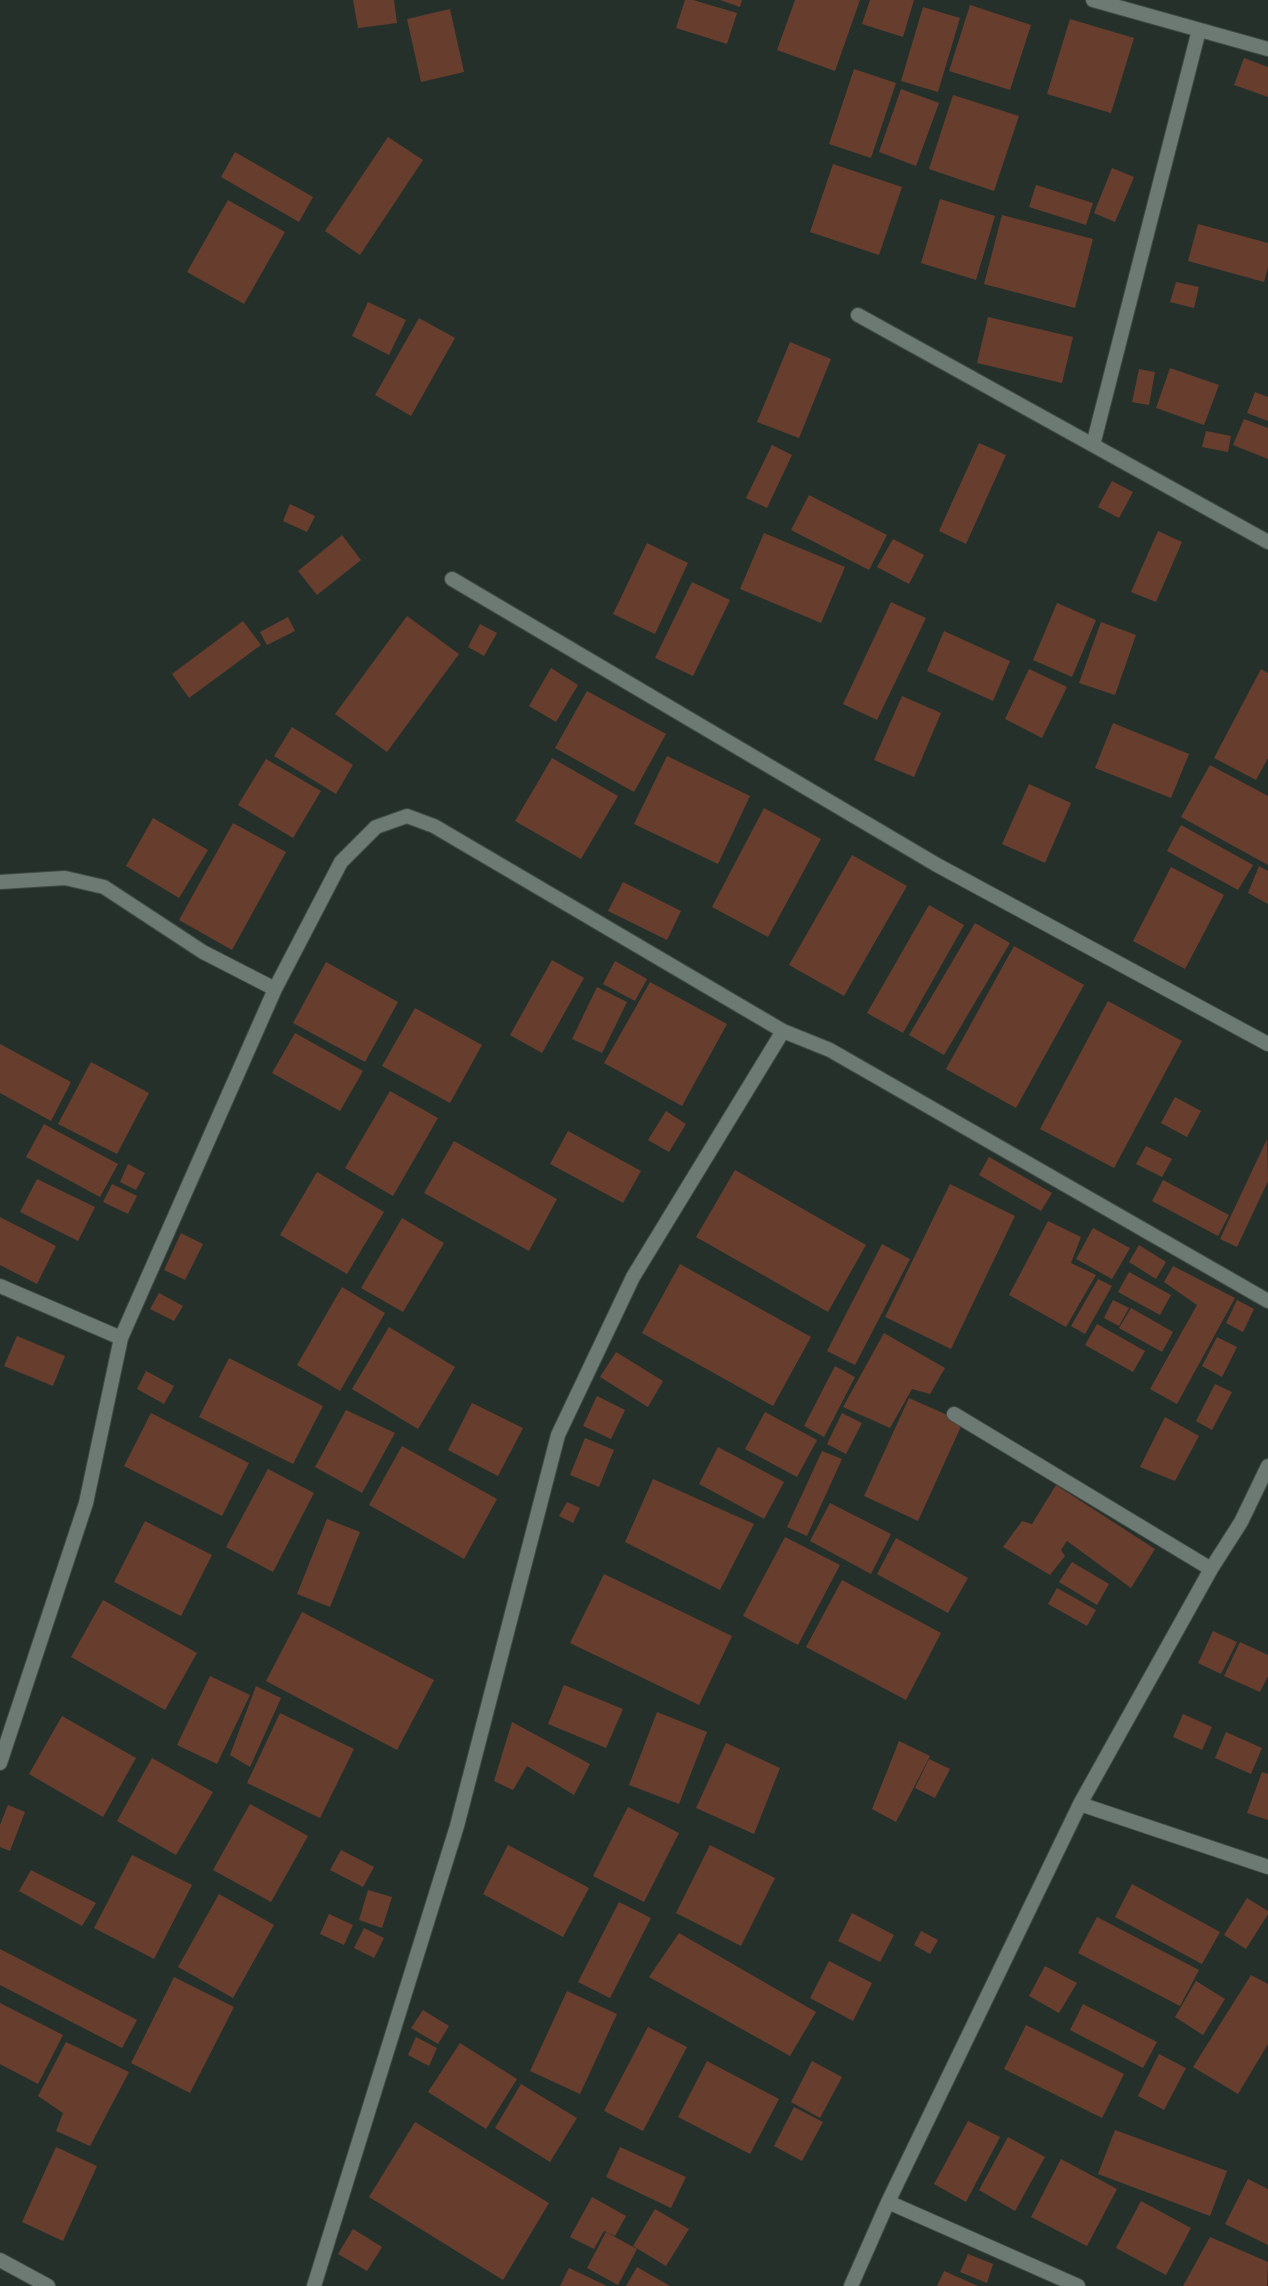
<!DOCTYPE html>
<style>
body{margin:0}
canvas{display:block;background:#25302b}
</style>
<canvas width="1268" height="2286"></canvas>
<script>
const context = document.querySelector('canvas').getContext('2d');
context.lineJoin = 'round';
function fill(path, color) {
  context.fillStyle = color;
  context.fill(path, 'evenodd');
}
function trace(path, color, width, dash) {
  context.strokeStyle = color;
  context.lineWidth = width;
  context.lineCap = dash ? 'butt' : 'round';
  context.setLineDash(dash || []);
  context.stroke(path);
}
const building = new Path2D(`
 M353 0H394L397 23 358 28Z
 M685 0H693L737 13 727 44 676 28Z
 M720 0H742L740 7Z
 M795 0H860L835 71 777 50Z
 M870 0H914L903 37 862 24Z
 M970 5 1031 25 1010 90 949 71Z
 M923 7 960 18 938 92 901 81Z
 M450 9 464 72 421 82 407 19Z
 M1070 19 1134 38 1111 113 1047 94Z
 M1244 58 1268 67V97L1234 85Z
 M854 69 896 83 871 158 829 144Z
 M901 89 939 103 916 166 879 152Z
 M953 95 1019 116 994 191 929 169Z
 M388 137 423 160 360 255 325 231Z
 M235 152 313 197 299 222 221 177Z
 M833 164 902 187 879 255 810 232Z
 M1112 168 1134 177 1115 222 1094 213Z
 M1036 185 1093 203 1086 225 1029 207Z
 M940 199 995 216 976 280 921 263Z
 M228 200 285 232 244 304 187 272Z
 M1002 215 1093 239 1075 308 984 284Z
 M1198 224 1268 243V267L1264 282 1188 261Z
 M1176 282 1199 287 1194 308 1170 302Z
 M368 302 406 320 389 355 352 336Z
 M988 317 1073 337 1062 383 977 363Z
 M419 318 455 338 411 416 375 395Z
 M790 342 831 359 799 438 757 422Z
 M1170 368 1219 385 1204 425 1156 408Z
 M1139 369 1155 372 1149 405 1132 402Z
 M1255 392 1268 397V421L1247 413Z
 M1244 419 1268 428V459L1233 445Z
 M1206 431 1231 436 1228 452 1202 447Z
 M979 443 1006 455 966 544 939 531Z
 M772 445 792 455 767 508 746 498Z
 M1112 481 1133 492 1119 518 1098 507Z
 M809 495 887 535 869 570 791 530Z
 M290 504 315 516 307 532 283 521Z
 M1158 531 1182 542 1156 602 1131 592Z
 M764 533 845 567 821 623 740 589Z
 M342 535 361 560 317 595 298 571Z
 M893 539 924 555 909 584 877 567Z
 M647 543 688 563 655 634 613 614Z
 M692 582 730 600 693 676 655 658Z
 M891 602 926 618 877 720 843 704Z
 M1057 603 1096 620 1072 677 1033 660Z
 M407 616 459 654 387 752 335 714Z
 M288 617 295 631 267 645 260 632Z
 M243 621 261 645 189 698 172 674Z
 M1101 622 1136 635 1115 695 1079 683Z
 M480 624 497 633 484 656 468 647Z
 M944 631 1010 661 993 701 927 671Z
 M551 668 578 685 556 722 529 706Z
 M1029 669 1067 687 1042 738 1005 719Z
 M1261 669 1268 673V758L1256 780 1214 758Z
 M587 691 666 734 634 792 555 748Z
 M902 696 941 713 914 777 874 760Z
 M1113 723 1189 754 1171 798 1095 768Z
 M292 727 353 765 336 794 274 756Z
 M667 756 750 796 718 864 634 824Z
 M552 758 618 796 581 859 515 821Z
 M266 759 321 791 293 838 238 805Z
 M1210 765 1268 796V865L1181 817Z
 M1029 784 1071 803 1045 863 1002 844Z
 M764 808 821 839 768 937 712 907Z
 M153 818 208 850 179 898 126 866Z
 M233 823 286 852 232 950 179 920Z
 M1181 825 1253 865 1238 890 1167 851Z
 M852 855 907 886 844 996 789 965Z
 M1259 866 1268 871V904L1248 893Z
 M1171 867 1224 895 1185 969 1133 941Z
 M623 882 681 911 667 940 608 911Z
 M929 905 964 925 903 1033 867 1013Z
 M975 923 1010 943 944 1055 909 1035Z
 M1014 946 1084 985 1016 1108 946 1069Z
 M552 960 584 978 542 1053 510 1035Z
 M615 961 647 979 635 1001 603 984Z
 M326 962 398 1002 365 1062 293 1023Z
 M650 982 727 1024 682 1106 604 1063Z
 M597 987 627 1002 602 1053 572 1039Z
 M1108 1001 1182 1041 1114 1168 1040 1129Z
 M415 1008 482 1045 450 1103 382 1066Z
 M295 1033 363 1071 340 1111 272 1073Z
 M0 1044 71 1082 51 1121 0 1093Z
 M91 1062 149 1093 117 1154 58 1124Z
 M390 1091 438 1118 393 1196 345 1168Z
 M1175 1097 1201 1111 1187 1137 1161 1123Z
 M666 1111 686 1124 669 1152 648 1140Z
 M44 1124 118 1164 100 1197 26 1157Z
 M568 1131 641 1171 623 1203 550 1164Z
 M1267 1139 1268 1181 1237 1247 1220 1239Z
 M454 1141 557 1199 529 1251 424 1193Z
 M1146 1146 1172 1159 1162 1177 1136 1164Z
 M989 1157 1052 1193 1041 1211 979 1175Z
 M128 1164 145 1173 136 1190 120 1182Z
 M735 1170 866 1245 828 1312 696 1237Z
 M317 1172 384 1212 347 1274 280 1235Z
 M37 1179 95 1207 78 1241 20 1212Z
 M1163 1180 1229 1215 1218 1236 1152 1201Z
 M112 1184 137 1196 128 1214 103 1202Z
 M950 1184 1015 1216 951 1349 885 1317Z
 M0 1217 56 1246 37 1284 0 1265Z
 M402 1218 444 1243 403 1312 361 1288Z
 M1048 1221 1081 1237 1071 1263 1096 1275 1066 1327 1009 1295Z
 M1093 1228 1130 1248 1112 1279 1076 1259Z
 M181 1233 203 1244 185 1280 164 1270Z
 M882 1244 910 1259 855 1365 827 1351Z
 M1139 1245 1166 1262 1156 1279 1129 1262Z
 M680 1264 811 1337 773 1406 642 1333Z
 M1173 1266 1235 1298 1177 1404 1150 1389 1197 1305 1164 1282Z
 M1129 1272 1171 1295 1160 1315 1118 1292Z
 M1098 1279 1112 1286 1085 1334 1071 1326Z
 M342 1287 385 1313 340 1391 297 1365Z
 M159 1293 183 1306 174 1321 150 1309Z
 M1113 1300 1129 1308 1119 1326 1104 1318Z
 M1237 1300 1254 1309 1243 1332 1226 1323Z
 M1131 1308 1173 1332 1162 1352 1119 1328Z
 M1097 1324 1145 1351 1133 1372 1085 1345Z
 M389 1327 455 1367 418 1429 352 1389Z
 M884 1333 945 1368 930 1394 912 1389 890 1428 843 1407Z
 M17 1336 65 1356 53 1386 4 1366Z
 M1217 1337 1237 1347 1222 1377 1202 1366Z
 M616 1352 663 1381 648 1407 600 1377Z
 M229 1358 323 1406 293 1464 199 1417Z
 M835 1366 855 1377 824 1437 804 1426Z
 M146 1371 174 1386 164 1404 137 1389Z
 M1215 1384 1232 1392 1212 1430 1196 1421Z
 M597 1396 625 1410 611 1439 583 1426Z
 M909 1398 963 1422 918 1521 864 1496Z
 M472 1403 523 1428 498 1476 448 1450Z
 M346 1410 395 1433 362 1493 315 1467Z
 M765 1412 817 1440 797 1477 745 1449Z
 M151 1413 249 1463 222 1516 124 1466Z
 M842 1413 862 1423 846 1454 827 1444Z
 M1165 1417 1199 1436 1175 1481 1140 1467Z
 M585 1438 614 1450 599 1487 570 1475Z
 M402 1446 497 1499 464 1559 369 1505Z
 M718 1447 784 1482 764 1519 699 1484Z
 M822 1451 842 1459 807 1536 787 1527Z
 M268 1469 314 1493 273 1572 226 1547Z
 M653 1479 754 1524 720 1590 625 1542Z
 M1056 1485 1155 1549 1131 1588 1067 1541 1061 1550 1065 1556 1050 1575 1003 1547 1022 1521 1032 1524Z
 M567 1502 580 1508 573 1523 559 1516Z
 M830 1503 891 1534 871 1574 810 1541Z
 M327 1519 360 1532 330 1607 297 1594Z
 M145 1521 212 1555 181 1616 114 1582Z
 M785 1537 840 1565 798 1645 743 1616Z
 M896 1538 968 1578 948 1613 877 1574Z
 M1072 1562 1109 1584 1097 1605 1059 1582Z
 M604 1574 732 1636 699 1705 570 1643Z
 M842 1580 941 1633 906 1700 806 1647Z
 M1057 1588 1096 1610 1087 1626 1048 1604Z
 M103 1600 197 1653 165 1710 71 1657Z
 M302 1612 434 1680 397 1750 266 1681Z
 M1213 1631 1237 1642 1221 1674 1198 1663Z
 M1240 1642 1268 1655V1676L1260 1692 1224 1676Z
 M210 1676 250 1695 217 1764 177 1745Z
 M564 1685 623 1709 606 1748 548 1724Z
 M256 1686 281 1698 250 1767 230 1755Z
 M657 1712 707 1732 679 1804 629 1785Z
 M280 1713 354 1749 320 1818 247 1783Z
 M1183 1714 1212 1727 1202 1750 1173 1737Z
 M62 1716 136 1758 103 1817 29 1774Z
 M512 1722 590 1764 574 1795 527 1766 513 1790 494 1781Z
 M1226 1732 1262 1748 1251 1774 1215 1758Z
 M899 1741 930 1756 896 1822 872 1809Z
 M726 1743 780 1768 754 1834 696 1808Z
 M152 1758 213 1792 176 1855 117 1821Z
 M929 1759 950 1769 935 1798 915 1788Z
 M1262 1772 1268 1774V1820L1247 1813Z
 M250 1804 308 1836 271 1902 213 1870Z
 M8 1805 25 1812 10 1851 0 1847V1825Z
 M628 1807 679 1833 644 1902 593 1876Z
 M508 1845 589 1888 563 1937 483 1894Z
 M710 1845 775 1878 741 1946 676 1913Z
 M341 1850 374 1867 363 1887 330 1870Z
 M132 1855 192 1885 154 1959 94 1928Z
 M31 1870 96 1903 82 1926 19 1891Z
 M1132 1884 1220 1932 1202 1964 1115 1917Z
 M368 1890 392 1897 382 1928 359 1920Z
 M219 1894 274 1925 233 1998 178 1967Z
 M1247 1898 1268 1911V1914L1246 1949 1224 1935Z
 M619 1902 651 1918 610 1998 578 1982Z
 M852 1913 894 1935 880 1962 838 1941Z
 M329 1914 353 1925 344 1945 320 1934Z
 M1097 1917 1199 1970 1180 2006 1078 1953Z
 M364 1928 384 1938 374 1958 354 1948Z
 M921 1931 938 1940 930 1954 914 1945Z
 M679 1933 816 2012 790 2056 649 1977Z
 M0 1949 137 2020 122 2048 0 1985Z
 M829 1961 872 1983 853 2021 810 1998Z
 M1045 1966 1077 1983 1059 2013 1029 1996Z
 M1251 1975 1268 1984V2044L1238 2094 1193 2067Z
 M174 1977 234 2007 190 2093 131 2063Z
 M1196 1981 1225 1999 1203 2035 1175 2017Z
 M567 1991 617 2014 580 2094 530 2071Z
 M0 2003 63 2035 38 2084 0 2064Z
 M1083 2004 1157 2042 1143 2068 1070 2030Z
 M423 2010 449 2026 438 2044 411 2028Z
 M1026 2025 1124 2074 1102 2118 1004 2069Z
 M648 2027 687 2047 643 2131 604 2111Z
 M416 2037 437 2048 429 2066 408 2055Z
 M66 2042 129 2072 90 2146 56 2131 63 2113 38 2096Z
 M460 2043 517 2079 486 2129 428 2092Z
 M1159 2054 1186 2068 1164 2110 1138 2096Z
 M707 2061 779 2099 750 2154 678 2117Z
 M812 2061 842 2077 820 2118 791 2102Z
 M521 2084 577 2118 550 2162 495 2128Z
 M794 2107 823 2122 802 2161 774 2146Z
 M968 2121 1000 2137 966 2202 934 2184Z
 M415 2122 549 2203 503 2280 369 2197Z
 M1115 2130 1227 2171 1210 2216 1098 2174Z
 M1008 2137 1045 2157 1015 2211 979 2190Z
 M56 2147 97 2166 63 2241 22 2222Z
 M620 2147 686 2177 671 2208 606 2177Z
 M1061 2159 1117 2189 1087 2246 1031 2217Z
 M1248 2179 1268 2189V2245L1225 2224Z
 M592 2197 626 2216 615 2236 604 2231 594 2249 570 2237Z
 M1141 2201 1191 2228 1166 2275 1116 2248Z
 M655 2209 689 2229 666 2266 633 2246Z
 M353 2229 382 2247 367 2271 338 2254Z
 M606 2232 637 2249 618 2285 587 2268Z
 M1210 2237 1268 2262 1267 2286H1183Z
 M968 2254 993 2264 987 2283 960 2272Z
 M637 2267 670 2286H626Z
 M569 2268 607 2286H560Z
 M944 2271 978 2286H937Z`);
const minor = new Path2D(`
 M1093 0 1268 49
 M858 315 1268 542
 M1093 445 1199 30
 M452 579 937 865 1268 1044
 M0 882 65 878 104 887 203 952 275 989
 M0 1286 121 1338
 M954 1414 1211 1569
 M0 1763 86 1503 121 1338 275 989 341 862 376 827 407 816 434 826 783 1031 830 1050 1268 1301
 M1080 1804 1268 1867
 M888 2202 1078 2286
 M0 2260 48 2286
 M314 2286 457 1826 558 1435 633 1277 783 1031
 M851 2286 888 2202 1080 1804 1211 1569 1241 1522 1268 1466`);
fill(building, '#673d2d');
trace(minor, '#414b46', 16);
trace(minor, '#6d7a74', 14);
</script>
